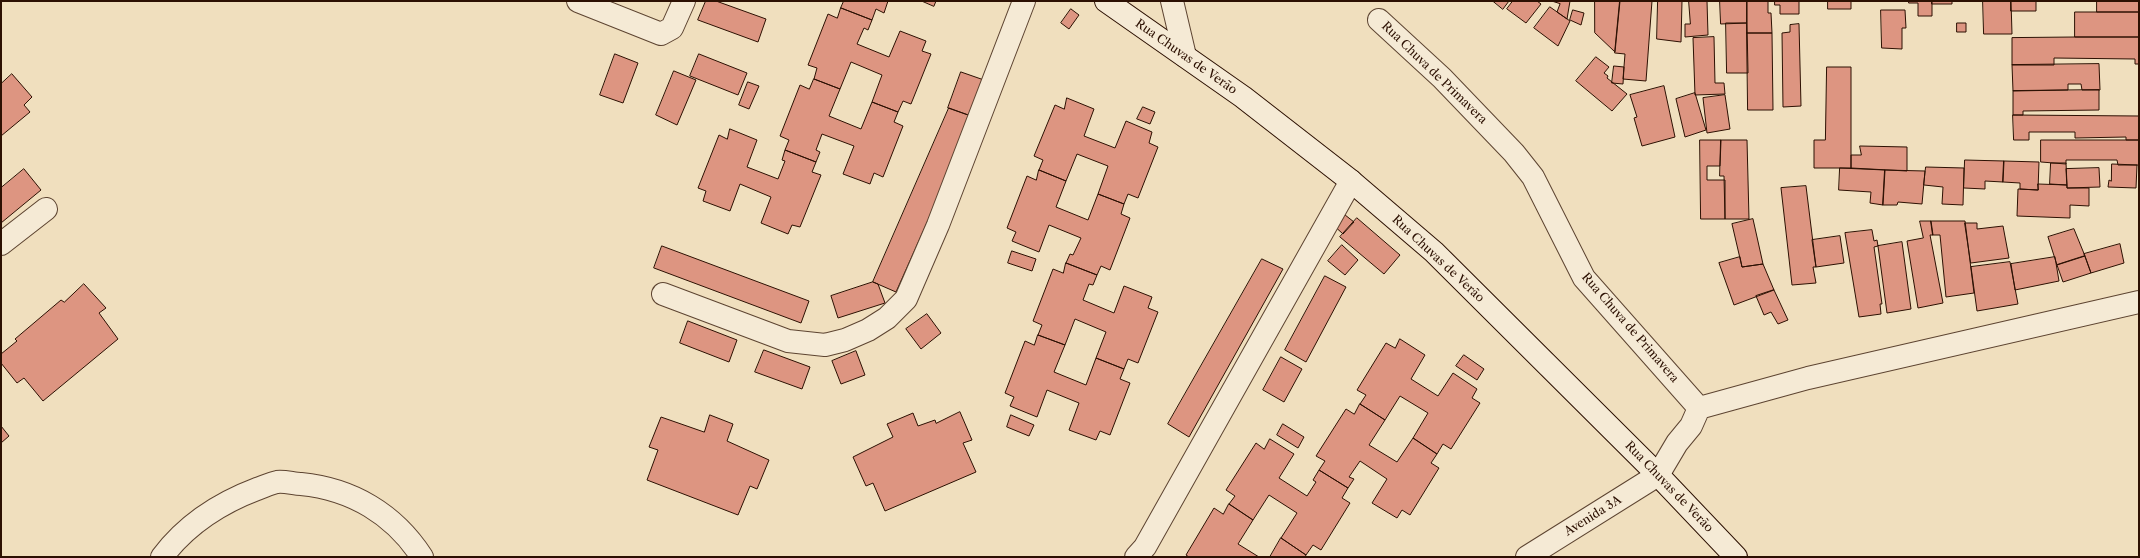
<!DOCTYPE html>
<meta charset="utf-8">
<style>
body{margin:0}
#map{position:relative;width:2140px;height:558px;overflow:hidden;background:#f0dfbe;font-family:"Libre Caslon Text",serif}
canvas{display:block}
.frame{position:absolute;inset:0;border:2px solid #2c1002;pointer-events:none}
</style>
<div id="map">
<canvas width="2140" height="558"></canvas>
<div class="frame"></div>
</div>
<script>
const context = document.querySelector('canvas').getContext('2d');
context.lineJoin = 'round';
function fill(path, color) {
  context.fillStyle = color;
  context.fill(path, 'evenodd');
}
function trace(path, color, width, dash) {
  context.strokeStyle = color;
  context.lineWidth = width;
  context.lineCap = dash ? 'butt' : 'round';
  context.setLineDash(dash || []);
  context.stroke(path);
}
function label(font, color, halo, rows, align = 'center') {
  context.font = font + ' "Libre Caslon Text",serif';
  context.lineWidth = 3.5;
  context.setLineDash([]);
  context.textBaseline = 'middle';
  context.strokeStyle = halo;
  context.fillStyle = color;
  for (const [text, x, y, turn = 0] of rows) {
    context.save();
    context.translate(x, y);
    context.rotate((+turn || 0) * Math.PI / 180);
    context.textAlign = isNaN(turn) ? turn : align;
    if (halo) context.strokeText(text, 0, 0);
    context.fillText(text, 0, 0);
    context.restore();
  }
}
const building = new Path2D(`
 M706 1H716L766 19 758 42 698 20Z
 M844 1H888L884 13 876 9 872 20 841 8Z
 M922 1H936L934 6Z
 M1493 1H1509L1503 9Z
 M1513 1H1537L1541 4 1526 23 1507 9Z
 M1552 1H1570L1567 19 1557 12 1560 4Z
 M1595 1H1620L1615 52 1595 33Z
 M1620 1H1652L1646 81 1623 79 1625 54 1615 53Z
 M1658 1H1682L1681 42 1657 39Z
 M1689 1H1707L1708 35 1685 37V24H1690Z
 M1720 1H1747V23L1721 24Z
 M1747 1H1768V13H1771L1772 33H1747Z
 M1775 1H1799V14H1780V5H1775Z
 M1828 1H1851V9H1828Z
 M1909 1H1932V16H1918V3H1909Z
 M1932 1H1952V4H1932Z
 M1983 1H2011L2012 34H1984Z
 M2011 1H2036V11H2011Z
 M2097 1H2139V12H2097Z
 M1550 7 1570 21 1558 46 1534 28Z
 M841 8 872 20 868 30 864 28 857 44 889 57 900 31 926 41 922 51 931 54 911 104 903 101 898 112 872 102 882 75 851 62 840 89 814 79 817 68 808 65 828 14 837 18Z
 M1071 9 1079 15 1069 29 1061 23Z
 M1573 10 1584 13 1581 25 1570 20Z
 M1881 10H1905L1906 28H1902V49L1882 48Z
 M2075 12H2139V37H2075Z
 M1726 23H1747L1748 73H1727Z
 M1957 23H1966V32H1957Z
 M1799 24 1801 106 1783 107 1782 33 1790 32V25Z
 M1747 33H1772L1773 110H1748Z
 M1714 37 1715 83H1724L1725 94 1695 95 1693 38Z
 M2075 37H2139V64H2135V59L2054 58V65H2012V38Z
 M615 54 638 63 623 103 600 95Z
 M699 54 747 73 738 95 690 76Z
 M1596 57 1609 67 1604 73 1608 76 1607 78 1627 94 1612 111 1576 81Z
 M2099 64 2100 90H2082L2081 84H2068V90L2013 91 2012 65Z
 M1614 66 1624 67 1623 84 1612 83Z
 M1827 67H1851V168H1814V140H1825Z
 M674 71 696 80 677 125 656 115Z
 M961 72 984 80 971 116 948 108Z
 M12 74 32 97 24 105 30 112 1 136V84Z
 M814 79 840 89 829 116 861 129 872 102 898 112 894 122 903 126 883 177 874 173 870 184 843 174 854 146 822 134 816 150 820 152 816 162 785 150 789 140 780 136 800 85 809 89Z
 M748 82 759 86 749 109 739 105Z
 M1664 86 1675 137 1642 146 1634 118 1637 117 1630 95Z
 M2099 90V110L2023 111V115H2013V91Z
 M1695 93 1706 130 1685 137 1676 99Z
 M1725 95 1730 129 1707 133 1703 98Z
 M1067 98 1094 109 1084 136 1115 148 1126 121 1152 132 1149 143 1158 147 1138 198 1128 194 1124 204 1098 194 1108 166 1077 154 1066 181 1039 170 1043 160 1034 156 1055 105 1064 109Z
 M1143 107 1155 112 1150 124 1137 119Z
 M949 108 971 116 968 131 896 292 873 282Z
 M2013 115 2139 116V140H2126V137L2075 138V132H2029V140H2014Z
 M730 129 757 140 747 167 778 179 785 161 782 160 785 150 816 162 812 172 821 175 800 227 792 225 788 234 761 223 771 197 740 184 730 211 703 201 706 191 698 188 719 135 727 139Z
 M1700 140H1721L1720 166H1707V180H1725V219H1701Z
 M1721 140H1747L1749 219H1725L1724 176H1720Z
 M2041 140H2139V165H2118L2117 160H2066V164L2041 162Z
 M1860 146 1907 147V171L1851 168V155H1861Z
 M1965 160 2004 161 2003 182 1985 181V189L1964 188Z
 M2004 161 2039 162 2038 190 2020 189V183L2003 182Z
 M2051 163H2066L2067 185 2050 184Z
 M2112 164 2137 165 2136 188 2108 187 2109 180 2111 181Z
 M1926 167 1964 168 1963 205 1942 204 1943 187 1924 185Z
 M1840 168 1885 170 1883 205 1870 203 1871 192 1839 190Z
 M2099 168 2100 187 2067 188 2066 169Z
 M24 169 41 190 1 223V188Z
 M1039 170 1066 181 1056 207 1088 220 1098 194 1124 204 1121 214 1130 218 1110 270 1101 266 1097 275 1066 263 1070 254 1073 255 1081 238 1049 225 1039 252 1012 241 1016 232 1007 228 1027 176 1036 180Z
 M1885 170 1925 171 1922 204 1898 202 1897 205H1883Z
 M2038 184 2067 185V188H2089V206L2070 205V218L2017 216 2018 189 2038 190Z
 M1806 186 1816 267H1813L1816 283 1792 285 1781 188Z
 M1340 211 1354 222 1343 234 1331 223Z
 M1357 218 1400 255 1384 274 1340 237Z
 M1753 219 1763 264 1742 267 1732 224Z
 M1920 221H1931L1933 235H1930L1943 303 1918 308 1907 241 1923 238Z
 M1931 221H1965L1974 293 1946 297 1940 235H1933Z
 M1965 223H1977V229L2003 226 2009 258 1971 263Z
 M2074 229 2085 256 2057 265 2048 237Z
 M1872 230 1874 241 1877 240 1878 246 1874 247 1882 304H1880L1881 314 1859 317 1845 233Z
 M1840 236 1844 263 1816 267 1812 240Z
 M1902 242 1911 309 1887 313 1878 246Z
 M2120 244 2124 263 2091 273 2084 254Z
 M1342 245 1358 260 1345 275 1328 261Z
 M662 246 809 301 801 323 654 268Z
 M1012 251 1036 259 1032 271 1008 263Z
 M2085 256 2091 273 2063 282 2057 265Z
 M1740 257 1742 267 1763 264 1774 290 1734 305 1719 263Z
 M2055 257 2059 281 2015 290 2011 264Z
 M1262 259 1283 269 1189 437 1168 424Z
 M2010 262 2018 304 1977 311 1971 267Z
 M1066 263 1097 275 1093 285 1089 284 1083 300 1114 313 1124 286 1152 297 1148 308 1158 312 1138 363 1128 359 1124 369 1096 358 1106 332 1075 319 1065 345 1038 335 1042 325 1033 321 1053 269 1063 273Z
 M1325 276 1346 287 1306 362 1285 350Z
 M873 282 878 284 885 303 838 318 831 296Z
 M84 284 106 308 99 313 118 339 43 401 24 378 17 383 1 363V354L17 341 15 339 61 300 64 302Z
 M1774 290 1788 320 1778 324 1771 312 1764 315 1756 296Z
 M927 314 941 333 921 349 906 329Z
 M688 321 737 340 729 362 680 343Z
 M1038 335 1065 345 1054 372 1086 385 1096 358 1124 369 1120 379 1130 383 1110 435 1100 431 1096 440 1069 430 1079 403 1047 390 1037 417 1010 406 1014 397 1005 393 1025 341 1034 345Z
 M1400 339 1425 355 1411 379 1438 396 1453 373 1477 389 1472 398 1480 403 1451 449 1443 444 1437 454 1413 438 1428 413 1400 396 1385 420 1360 404 1366 395 1357 390 1386 343 1395 348Z
 M764 350 810 367 802 389 755 372Z
 M856 351 865 375 841 384 832 361Z
 M1464 355 1484 369 1477 380 1456 366Z
 M1281 357 1302 369 1284 402 1263 390Z
 M1360 404 1385 420 1369 445 1397 462 1413 438 1437 454 1431 463 1439 468 1410 515 1402 510 1397 518 1372 503 1387 479 1360 461 1349 477 1354 479 1348 488 1319 470 1325 461 1316 456 1346 409 1354 414Z
 M960 412 972 440 963 443 976 472 885 511 873 483 866 486 853 457 893 437 887 424 913 413 918 426 935 420 936 423Z
 M710 415 733 424 727 441 769 460 757 489 750 486 738 515 647 480 658 450 649 447 661 417 704 432Z
 M1011 415 1034 425 1029 436 1007 427Z
 M1283 424 1304 437 1298 448 1277 435Z
 M1 426 9 436 1 443Z
 M1270 439 1294 454 1279 478 1307 496 1316 482 1313 480 1319 470 1348 488 1342 498 1350 503 1321 550 1313 545 1306 555 1281 538 1297 513 1269 495 1253 520 1229 504 1235 496 1226 490 1256 443 1264 449Z
 M1229 504 1253 520 1238 544 1259 557H1189L1186 555 1214 508 1223 514Z
 M1281 538 1306 555 1305 557H1270Z`);
const street = new Path2D(`
 M578 1 661 34 672 28 684 1
 M1172 1 1185 56
 M1379 20 1442 78 1514 153 1533 177 1584 278 1699 408 1691 426 1677 443 1658 475 1527 557
 M1 244 46 209
 M663 294 788 341 825 345 845 340 868 330 887 318 906 299 938 225 1024 1
 M1699 408 1808 378 2139 302
 M162 557C186 525 220 503 257 489 263 487 271 483 277 482 285 481 294 484 301 484 352 489 394 514 422 557
 M1136 557 1145 547 1351 181`);
const secondary = new Path2D(`
 M1106 1 1243 97 1351 181 1434 252 1658 475 1736 557`);
const streetNames = [
 ["Rua Chuvas de Verão",1186,57,35],
 ["Rua Chuva de Primavera",1434,73,44],
 ["Rua Chuvas de Verão",1438,259,43],
 ["Rua Chuva de Primavera",1630,328,49],
 ["Rua Chuvas de Verão",1669,487,46],
 ["Avenida 3A",1593,516,-32]
];
fill(building, '#dd9581');
trace(building, '#2c1002', 1);
trace(street, '#5d4431', 24);
trace(secondary, '#2c1002', 24);
trace(street, '#f5ead5', 22);
trace(secondary, '#f5ead5', 22);
label('12px', '#2c1002', '#f5ead5', streetNames);
</script>
